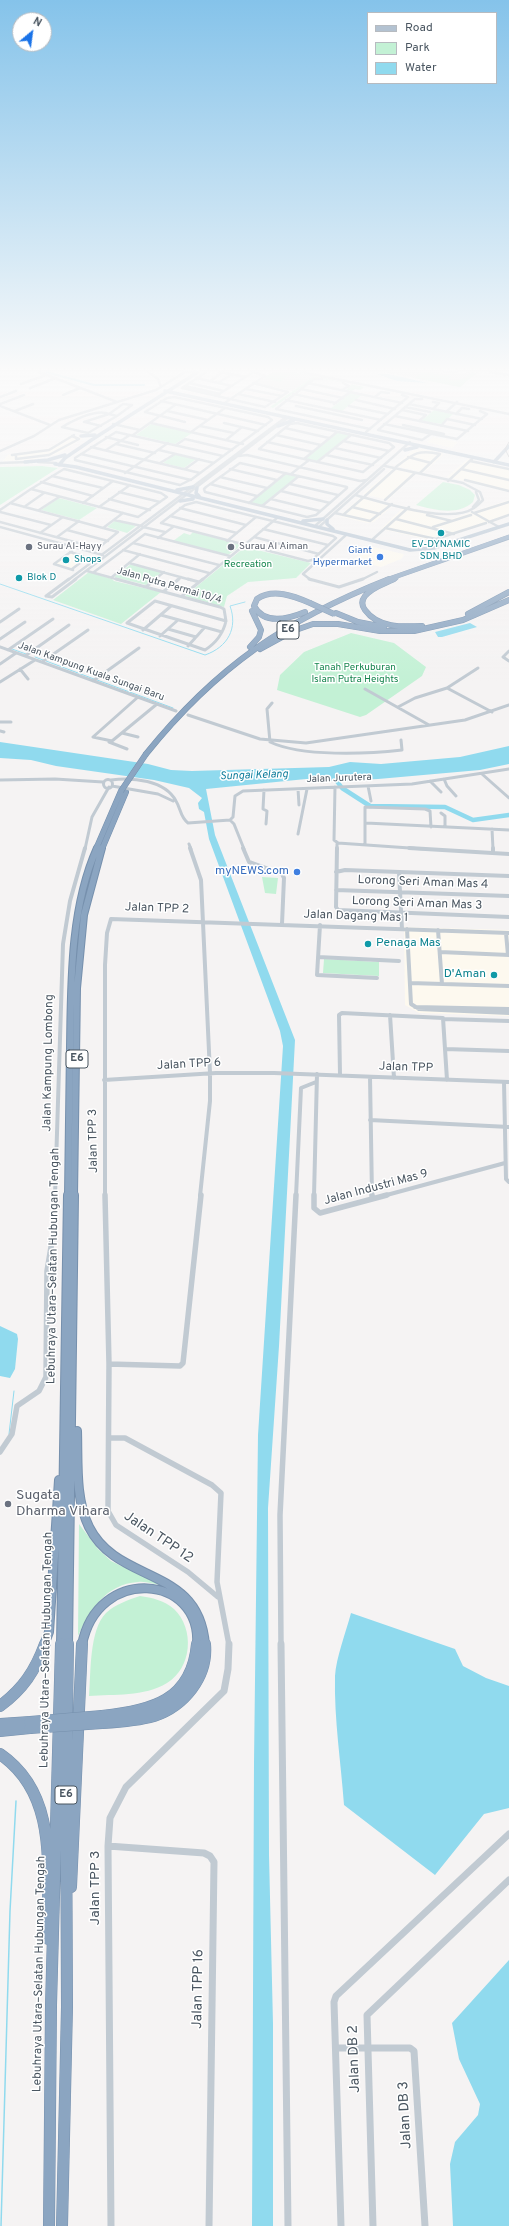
<!DOCTYPE html>
<meta charset="utf-8">
<style>
body{margin:0}
#map{position:relative;width:509px;height:2226px;overflow:hidden;background:#f5f3f3;font-family:Overpass,sans-serif}
canvas{display:block}
.legend{position:absolute;left:367px;top:12px;width:130px;height:72px;box-sizing:border-box;background:#fff;border:1px solid #b7bbc0;margin:0;padding:5px 7px;list-style:none;font-size:12px;color:#4a5661}
.legend li{display:flex;align-items:center;gap:8px;height:20px}
.legend b{width:20px;border:1px solid #b7bbc0}
.north{position:absolute;left:12px;top:12px;width:40px;height:40px;box-sizing:border-box;background:#fff;border:1px solid #b7bbc0;border-radius:50%;rotate:29deg;font-size:11px;font-weight:700;line-height:16px;text-align:center;color:#4a5661}
.north::after{content:'';display:block;margin:auto;width:14px;height:18px;background:#1a73e8;clip-path:polygon(50% 0,100% 100%,50% 72%,0 100%)}
</style>
<div id="map">
<canvas width="509" height="2226"></canvas>
<ul class="legend">
<li><b style="height:5px;background:#b3c2d1"></b>Road</li>
<li><b style="height:11px;background:#c3f1d5"></b>Park</li>
<li><b style="height:11px;background:#90daee"></b>Water</li>
</ul>
<div class="north">N</div>
</div>
<script>
const context = document.querySelector('canvas').getContext('2d');
context.lineJoin = 'round';
function fill(path, color) {
  context.fillStyle = color;
  context.fill(path, 'evenodd');
}
function trace(path, color, width, dash) {
  context.strokeStyle = color;
  context.lineWidth = width;
  context.lineCap = dash ? 'butt' : 'round';
  context.setLineDash(dash || []);
  context.stroke(path);
}
function label(font, color, halo, rows, align = 'center') {
  context.font = font + ' Overpass,sans-serif';
  context.lineWidth = 3;
  context.setLineDash([]);
  context.textBaseline = 'middle';
  context.strokeStyle = halo;
  context.fillStyle = color;
  for (const [text, x, y, turn = 0] of rows) {
    context.save();
    context.translate(x, y);
    context.rotate((+turn || 0) * Math.PI / 180);
    context.textAlign = isNaN(turn) ? turn : align;
    if (halo) context.strokeText(text, 0, 0);
    context.fillText(text, 0, 0);
    context.restore();
  }
}
const commercial = new Path2D(`
 M71 435 82 438V439L58 454 34 459 3 461 8 455 48 449Z
 M433 437 458 442 452 448 427 442Z
 M422 449 442 453 443 455 424 472 395 466 413 450Z
 M468 459 509 469V491L447 477Z
 M392 469 416 474 388 500 363 494Z
 M360 498 392 506 374 522 367 523 339 516Z
 M509 500V516L435 541 381 529 403 508 451 519Z
 M369 546 403 554 404 555 401 559 381 567 353 560Z
 M71 553 82 556 84 560 72 569 55 564Z
 M404 927 509 930V1016L419 1013 405 1005Z`);
const education = new Path2D(`
 M273 372H295L314 376 292 391 256 383Z
 M383 372H439L450 374 478 372 460 387Z`);
const green = new Path2D(`
 M273 372 300 374 297 376 291 374 280 382 264 378Z
 M422 372 452 376 448 379C453 382 465 379 468 376L467 374 476 373 460 387 415 378Z
 M314 376 364 387 360 390 355 389 352 391 346 390 352 384 315 378 273 408 270 407Z
 M350 393 362 395 342 411 330 409Z
 M434 410 453 414 442 424 421 421Z
 M151 424 192 433 175 444 136 435Z
 M337 432 350 435 317 461 305 459Z
 M175 454 196 459 184 468 163 463Z
 M42 466 58 468 0 505V467Z
 M286 474 298 477 262 506 250 503Z
 M443 482 459 485 470 490 475 495 473 502C458 516 434 510 416 505Z
 M59 498 97 508 79 520 41 510Z
 M116 520 136 526 127 533 107 527Z
 M193 532 242 545 228 555 173 541 184 533 190 535Z
 M245 547 311 563 296 578 248 582 227 596 224 607 185 596Z
 M131 564 162 572 146 585 114 577Z
 M89 572 112 579 114 581 161 592 121 624 53 600Z
 M351 633 394 643 426 667 422 676 366 715 360 717 277 690 280 675 304 652Z
 M262 877 278 878 276 894 265 893Z
 M324 959 379 962V976L323 973Z
 M79 1524 98 1549 111 1561 160 1585C153 1584 145 1581 138 1582 106 1584 90 1610 78 1636Z
 M140 1596C152 1598 164 1600 174 1609 195 1629 192 1668 167 1683 144 1697 114 1694 89 1696 91 1673 89 1630 106 1613 116 1604 128 1600 140 1596Z`);
const water = new Path2D(`
 M377 374H389L427 383 397 381Z
 M470 623 477 627 442 637H438L435 632Z
 M0 742 148 764 171 770 192 771 329 767 350 762 381 764 460 757 509 746V764L480 770 378 779 338 781 306 779 206 789 215 835 295 1040 279 1346 268 1508 269 1855 273 2024V2226H252L254 1762 258 1435 283 1046 280 1031 209 839 204 812 199 809 198 803 202 798 189 788 154 780 56 766 31 760 0 758Z
 M0 1326 17 1334 18 1339 15 1369 10 1378 0 1376Z
 M351 1613 455 1649 463 1666 486 1678 509 1686V1808L484 1814 435 1875 344 1805C341 1762 334 1720 335 1676 336 1658 346 1632 351 1613Z
 M509 1960V2226H453L450 2164 455 2142 478 2115 480 2104 459 2059 452 2023Z`);
const streamFar1 = new Path2D(`
 M0 584 205 655C228 647 238 628 230 606L245 602
 M12 649 26 654
 M35 657 43 660
 M46 661 94 679
 M97 680 173 708
 M9 1434 14 1391`);
const stream = new Path2D(`
 M1 2226 10 1911 16 1801`);
const canal = new Path2D(`
 M46 372 94 385H144`);
const river = new Path2D(`
 M333 776 342 788 370 806 445 807 473 820 509 815`);
const minorFar4 = new Path2D(`
 M39 372 117 402
 M148 372 158 379 161 387
 M183 372H193
 M206 372 182 388 265 407 288 392 253 383
 M220 372 246 377
 M301 372 509 414
 M444 372H457
 M490 372 509 375
 M196 378 232 386
 M322 379H314L276 409 370 429
 M210 381 223 372
 M189 383 224 391
 M218 383 232 374
 M308 383 402 403
 M21 384 46 375
 M185 386 220 394
 M30 388 56 378
 M246 389 282 396
 M301 389 343 398
 M342 390 349 386 343 383
 M238 394 275 402
 M293 394 336 403
 M63 395 80 388
 M216 396 253 372
 M0 397 16 391
 M375 397 381 392 389 393
 M422 399H415L378 430 422 440 431 434
 M286 400 381 420
 M356 400 395 409
 M161 401 266 425
 M226 402 265 376 253 372
 M433 402 439 403 433 409
 M0 404 24 395
 M334 404 350 392
 M409 404 482 419
 M0 406 50 425
 M296 406 362 420
 M349 406 388 414
 M405 407 430 412
 M402 410 426 415 419 421
 M15 411 33 404
 M167 411 208 420
 M145 412 167 398 174 397 268 417 272 420 192 479 180 485 75 460V458L116 432 223 456
 M145 412 185 422
 M446 412 457 402
 M109 414 117 416
 M109 414C96 408 74 420 62 427L88 433 117 416
 M109 414 123 404 132 405 117 416
 M456 414 462 408 469 409
 M395 416 468 431
 M84 422 109 414
 M85 422 101 426
 M151 423 243 444
 M224 423 258 431
 M297 423 389 443 394 447 363 472 259 449 290 424Z
 M113 424 140 430
 M384 424 457 439 487 414 480 411
 M403 425 444 434
 M200 426 234 433
 M441 426 447 419 475 425
 M285 428 329 438
 M191 432 225 408
 M366 432 408 397 402 395
 M133 435 175 405
 M276 435 321 445
 M106 437 138 445
 M226 440 242 427
 M343 441 389 451
 M267 442 313 452
 M116 444 155 453
 M176 445 185 439 232 450
 M91 447 200 473
 M335 448 381 458
 M106 450 130 435
 M159 450 214 463
 M0 451 34 436 59 420 156 390 185 372
 M81 454 191 480
 M12 455 49 450 74 435
 M16 455V459L49 455 79 439 72 436
 M326 455 373 465
 M239 456 247 455 360 481 366 480
 M408 457 431 463
 M304 459 337 432
 M470 461 509 469
 M38 462 56 463
 M317 462 351 435
 M0 463 28 462
 M160 463 175 454
 M240 463 347 487V488L316 515 307 517 205 492 204 489 206 487Z
 M396 467C413 454 418 449 440 454L420 473
 M64 469 161 493 167 497 138 517 31 489Z
 M185 469 199 459
 M230 469 277 480
 M461 469 509 480
 M125 473 168 443
 M291 474 309 460
 M52 476 103 488
 M220 477 267 488
 M465 480 509 491
 M448 481 472 459
 M41 482 93 496
 M210 484 257 496
 M290 484 338 495
 M281 491 330 503
 M119 492 160 502
 M355 495C382 502 449 525 474 508 477 506 480 503 483 500L480 492 463 483 385 466
 M365 496 395 469
 M109 499 150 510
 M271 499 320 511
 M385 500 415 473
 M196 502 333 536 336 538 312 560 308 561 161 523 185 505Z
 M83 503 113 481
 M249 503 286 473
 M262 506 299 476
 M24 507 44 493
 M99 507 130 485
 M352 507 380 514
 M473 507 479 500 476 492
 M180 508 246 525
 M0 510 31 489
 M39 510 59 497
 M0 512 51 525
 M472 512 499 527
 M335 513 370 521 392 504
 M474 513 509 502
 M343 515 364 497
 M427 515 452 521
 M170 516 237 533
 M396 519 454 534
 M114 520 142 526
 M0 522 93 547 102 545 118 532 10 503
 M489 522 509 515
 M316 525 410 442
 M320 526 384 469
 M0 527 103 555
 M143 527 165 532
 M433 527 471 515
 M103 528 123 513
 M385 528 436 539 486 523
 M263 529 328 545
 M67 530 108 541
 M40 533 63 517
 M57 537 79 521
 M254 537 319 554
 M158 538 173 527
 M373 539 409 507
 M227 541 256 517
 M133 543 219 565
 M123 550 209 573
 M70 552 83 556 84 560 72 569
 M129 563 191 580
 M54 564 73 570
 M54 564 72 551
 M87 571 120 580
 M94 572 145 534 230 556
 M112 577 140 554
 M68 580 286 417
 M74 580 289 417
 M154 580 164 572
 M177 580 181 577
 M202 580 277 518
 M311 580 303 574 346 535
 M361 580 377 572`);
const minorFar3 = new Path2D(`
 M69 579 46 596 52 597 76 579
 M116 579 220 607 224 609 226 621
 M188 579 199 582
 M309 579 339 587 363 579
 M147 586 156 579
 M164 591 179 579
 M182 596 203 579
 M155 601 226 621C223 634 216 643 205 650L127 623Z
 M161 615 222 632
 M0 622 19 609
 M168 629 196 637
 M143 630 171 606
 M160 636 178 620
 M0 639 25 622
 M188 646 205 627
 M0 647 176 711
 M8 650 53 619
 M509 651 503 657 509 661
 M25 656 69 625
 M42 662 88 630
 M0 664 16 653
 M478 668 447 688 492 712
 M20 669 28 679
 M93 681 139 648
 M0 682 35 660
 M365 689 429 725
 M138 697 93 737 112 741 157 704
 M272 703 267 709 270 742C302 757 367 754 402 750L401 740
 M398 707 415 698 447 688
 M188 715 260 739 306 743 465 720 509 705
 M0 722H11
 M0 731 4 732
 M122 733 138 737
 M109 742 127 749
 M482 774 509 798
 M444 779 447 786 456 796
 M103.5 784a4.5 4.5 0 1 1 9 0a4.5 4.5 0 1 1-9 0Z
 M0 780 55 779 103 782
 M111 780C132 777 165 780 176 801 181 809 180 817 188 823L230 820
 M430 781 441 792
 M112 786 158 794 173 801
 M368 786 371 801
 M335 787 334 840 338 843 424 849
 M298 789 299 805
 M264 790 263 809 267 811 266 824
 M441 813 445 816V827
 M230 820 233 817 235 796 243 791 412 784 509 769
 M230 820 234 824 244 849
 M366 823 509 830
 M492 829 493 849
 M298 834 307 789
 M189 844 191 849
 M365 845V807L425 809 430 811 431 827
 M85 849 92 817 109 787
 M337 849V842`);
const minorFar2 = new Path2D(`
 M190 848 201 880 210 1073V1101L200 1196
 M243 848 249 862 282 874 284 878 282 924
 M337 848 336 907 338 910 509 917
 M409 848 509 854
 M493 848V853
 M336 872 345 870 509 876
 M399 873 402 929
 M336 890 509 896
 M320 925 317 975 377 978
 M407 929 411 1004 419 1009 509 1013
 M438 930 442 984
 M506 933 508 955
 M440 952 509 955
 M318 957 399 961
 M410 983 509 986
 M415 1007 509 1009
 M390 1015 394 1078
 M443 1019 509 1021
 M445 1049 509 1051
 M340 1075 339 1015 342 1013 443 1018 447 1080
 M370 1077 372 1196
 M104 1080 216 1073H274L509 1082
 M504 1082 506 1179 509 1182
 M370 1120 509 1127
 M55 1196 63 944 70 901 85 848
 M105 1196V965L107 933 111 919 509 933
 M296 1196 301 1088 316 1082
 M314 1196 317 1074
 M383 1196 505 1163`);
const minorFar1 = new Path2D(`
 M105 1195 109 1364
 M201 1195 183 1363 180 1366 109 1364 108 1511 116 1525 188 1572 218 1597
 M314 1195V1208L320 1213 387 1195
 M372 1195V1199
 M110 1438H125L212 1485 221 1493 217 1582 229 1645
 M0 1452 12 1434 17 1406 39 1391 46 1377 47 1271 54 1229 55 1195
 M281 1645 280 1515 296 1195`);
const minor = new Path2D(`
 M281 1644 288 2226
 M108 1846 204 1853 210 1856 214 1862 209 2226
 M336 2048H410L414 2051 425 2226
 M111 2226 108 1846 110 1818 126 1787 224 1691 228 1669 229 1644
 M341 2226 334 2002 336 1996 509 1834
 M373 2226 367 2015 509 1880`);
const major = new Path2D(`
 M165 391 509 465
 M278 426 294 420
 M81 436 95 435
 M405 450 417 447
 M25 462 48 460 65 455
 M494 462 509 446
 M55 464 76 467 410 550 434 548 509 524
 M59 465 65 458 93 439 198 372
 M197 488 196 493 199 496
 M177 490 193 487
 M180 501 193 499
 M327 520V524L333 529
 M303 521 323 519`);
const highwayFar4 = new Path2D(`
 M386 580 509 537
 M392 580 396 578`);
const highwayFar3 = new Path2D(`
 M394 579C384 584 372 587 365 596 361 601 362 606 365 610 378 628 402 627 422 626
 M305 612C288 619 264 625 254 606L257 599C273 588 294 596 310 603
 M336 613 358 622 384 627
 M468 614 509 592
 M250 647 259 637 261 630 252 611
 M260 649 293 631 313 624H338L380 631H414L463 620 509 600
 M146 754C216 667 285 620 389 579
 M96 849 121 791
 M102 849 126 792`);
const highwayFar2 = new Path2D(`
 M68 1196C69 1146 69 1097 70 1048 71 983 70 908 97 848
 M74 1196 77 988 84 915 102 848`);
const highwayFar1 = new Path2D(`
 M77 1431C78 1463 75 1498 89 1527 118 1585 199 1565 205 1645
 M44 1645 49 1632 59 1480
 M61 1645 68 1195
 M68 1645 74 1195
 M82 1645C97 1565 202 1574 197 1645`);
const highway = new Path2D(`
 M0 1706C23 1689 35 1671 45 1644
 M102 1716C151 1711 192 1701 197 1644
 M102 1723C119 1722 137 1721 154 1716 184 1706 208 1677 205 1644
 M0 1724 30 1722
 M0 1731 30 1728
 M0 1754C61 1796 46 1874 48 1939
 M71 1887 82 1644
 M49 2226 51 2005 61 1644
 M62 2226 67 2007 66 1785 68 1644`);
const tram = new Path2D(`
 M509 442 505 449 509 457`);
const highwayBridgeFar1 = new Path2D(`
 M310 603 334 614
 M121 791 146 754`);
const highwayBridge = new Path2D(`
 M30 1722 102 1716
 M30 1728 102 1723`);
const markers = [
 [441,533,4,"#0f9aa8"],
 [29,547,4,"#6b7280"],
 [231,547,4,"#6b7280"],
 [380,557,4,"#3f7fe0"],
 [66,560,4,"#0f9aa8"],
 [19,578,4,"#0f9aa8"],
 [297,872,4,"#3f7fe0"],
 [368,944,4,"#0f9aa8"],
 [494,975,4,"#0f9aa8"],
 [8,1504,4,"#6b7280"]
];
const farCulturenames = [
 ["EV-DYNAMIC",441,545,"center"],
 ["SDN BHD",441,557,"center"],
 ["Shops",74,560],
 ["Blok D",27,578]
];
const farWorshipnames = [
 ["Surau Al-Hayy",37,547],
 ["Surau Al Aiman",239,547]
];
const farShopnames = [
 ["Giant",372,551],
 ["Hypermarket",372,563]
];
const farParknames = [
 ["Recreation",248,565],
 ["Tanah Perkuburan",355,668],
 ["Islam Putra Heights",355,680]
];
const farStreetnames = [
 ["Jalan Putra Permai 10/4",169,586,16],
 ["Jalan Kampung Kuala Sungai Baru",91,672,20],
 ["Jalan Jurutera",339,779,-2]
];
const shields = [
 [288,630,22],
 [77,1059,22],
 [66,1795,22]
];
const shieldNames = [
 ["E6",288,630],
 ["E6",77,1059],
 ["E6",66,1795]
];
const farWaternames = [
 ["Sungai Kelang",254,776,-2]
];
const shopNames = [
 ["myNEWS.com",289,872]
];
const streetNames = [
 ["Lorong Seri Aman Mas 4",423,883,2],
 ["Lorong Seri Aman Mas 3",417,904,2],
 ["Jalan TPP 2",157,909,2],
 ["Jalan Dagang Mas 1",356,917,2],
 ["Jalan Kampung Lombong",49,1063,-89],
 ["Jalan TPP 6",189,1065,-3],
 ["Jalan TPP",406,1068,2],
 ["Jalan TPP 3",94,1141,-91],
 ["Jalan Industri Mas 9",376,1188,-15],
 ["Lebuhraya Utara–Selatan Hubungan Tengah",54,1266,-89],
 ["Lebuhraya Utara–Selatan Hubungan Tengah",47,1650,-89],
 ["Lebuhraya Utara–Selatan Hubungan Tengah",40,1974,-89]
];
const cultureNames = [
 ["Penaga Mas",376,944],
 ["D'Aman",486,975,"right"]
];
const nearWorshipnames = [
 ["Sugata",16,1496],
 ["Dharma Vihara",16,1512]
];
const nearStreetnames = [
 ["Jalan TPP 12",158,1538,34],
 ["Jalan TPP 3",96,1888,-90],
 ["Jalan TPP 16",199,1989,-89],
 ["Jalan DB 2",355,2059,-92],
 ["Jalan DB 3",406,2115,-93]
];
fill(commercial, '#fdf9ef');
fill(education, '#e6e4e5');
fill(green, '#c3f1d5');
fill(water, '#90daee');
trace(streamFar1, '#90daee', 1);
trace(stream, '#90daee', 1.5);
trace(canal, '#90daee', 2);
trace(river, '#90daee', 4.5);
trace(highwayFar4, '#7690ad', 5);
trace(highwayFar3, '#7690ad', 6);
trace(highwayFar2, '#7690ad', 8);
trace(highwayFar1, '#7690ad', 10);
trace(highway, '#7690ad', 12);
trace(minorFar4, '#c1cad2', 2.5);
trace(minorFar3, '#c1cad2', 3);
trace(minorFar2, '#c1cad2', 4);
trace(minorFar1, '#c1cad2', 5.5);
trace(minor, '#c1cad2', 7);
trace(major, '#b3c2d1', 3.5);
trace(highwayFar4, '#8ba5c1', 4);
trace(highwayFar3, '#8ba5c1', 5);
trace(highwayFar2, '#8ba5c1', 6);
trace(highwayFar1, '#8ba5c1', 8);
trace(highway, '#8ba5c1', 11);
trace(tram, '#b5b8bd', 1);
trace(highwayBridgeFar1, '#7690ad', 6, []);
trace(highwayBridge, '#7690ad', 12, []);
trace(highwayBridgeFar1, '#8ba5c1', 5);
trace(highwayBridge, '#8ba5c1', 11);
const sky = context.createLinearGradient(0, 0, 0, 683);
sky.addColorStop(0, '#85c3ea');
sky.addColorStop(0.54, '#fafafa');
sky.addColorStop(1, '#fafafa00');
context.fillStyle = sky;
context.fillRect(0, 0, 509, 683);
for (const [x, y, r, color] of markers) {
  const dot = new Path2D();
  dot.arc(x, y, r, 0, 2 * Math.PI);
  context.fillStyle = color;
  context.fill(dot);
  trace(dot, '#fff', 1.5);
}
label('10px', '#0d838f', '#fff', farCulturenames, 'left');
label('10px', '#5b616d', '#fff', farWorshipnames, 'left');
label('10px', '#366cbe', '#fff', farShopnames, 'right');
label('10px', '#17864f', '#fff', farParknames);
label('10px', '#4a5661', '#fff', farStreetnames);
for (const [x, y, w] of shields) {
  const box = new Path2D();
  box.roundRect(x - w / 2, y - 9, w, 18, 3);
  context.fillStyle = '#fff';
  context.fill(box);
  trace(box, '#4a5661', 1);
}
label('bold 11px', '#4a5661', null, shieldNames);
label('italic 11px', '#0c7c9b', '#fff', farWaternames);
label('12px', '#366cbe', '#fff', shopNames, 'right');
label('12px', '#4a5661', '#fff', streetNames);
label('12px', '#0d838f', '#fff', cultureNames, 'left');
label('14px', '#5b616d', '#fff', nearWorshipnames, 'left');
label('14px', '#4a5661', '#fff', nearStreetnames);
</script>
